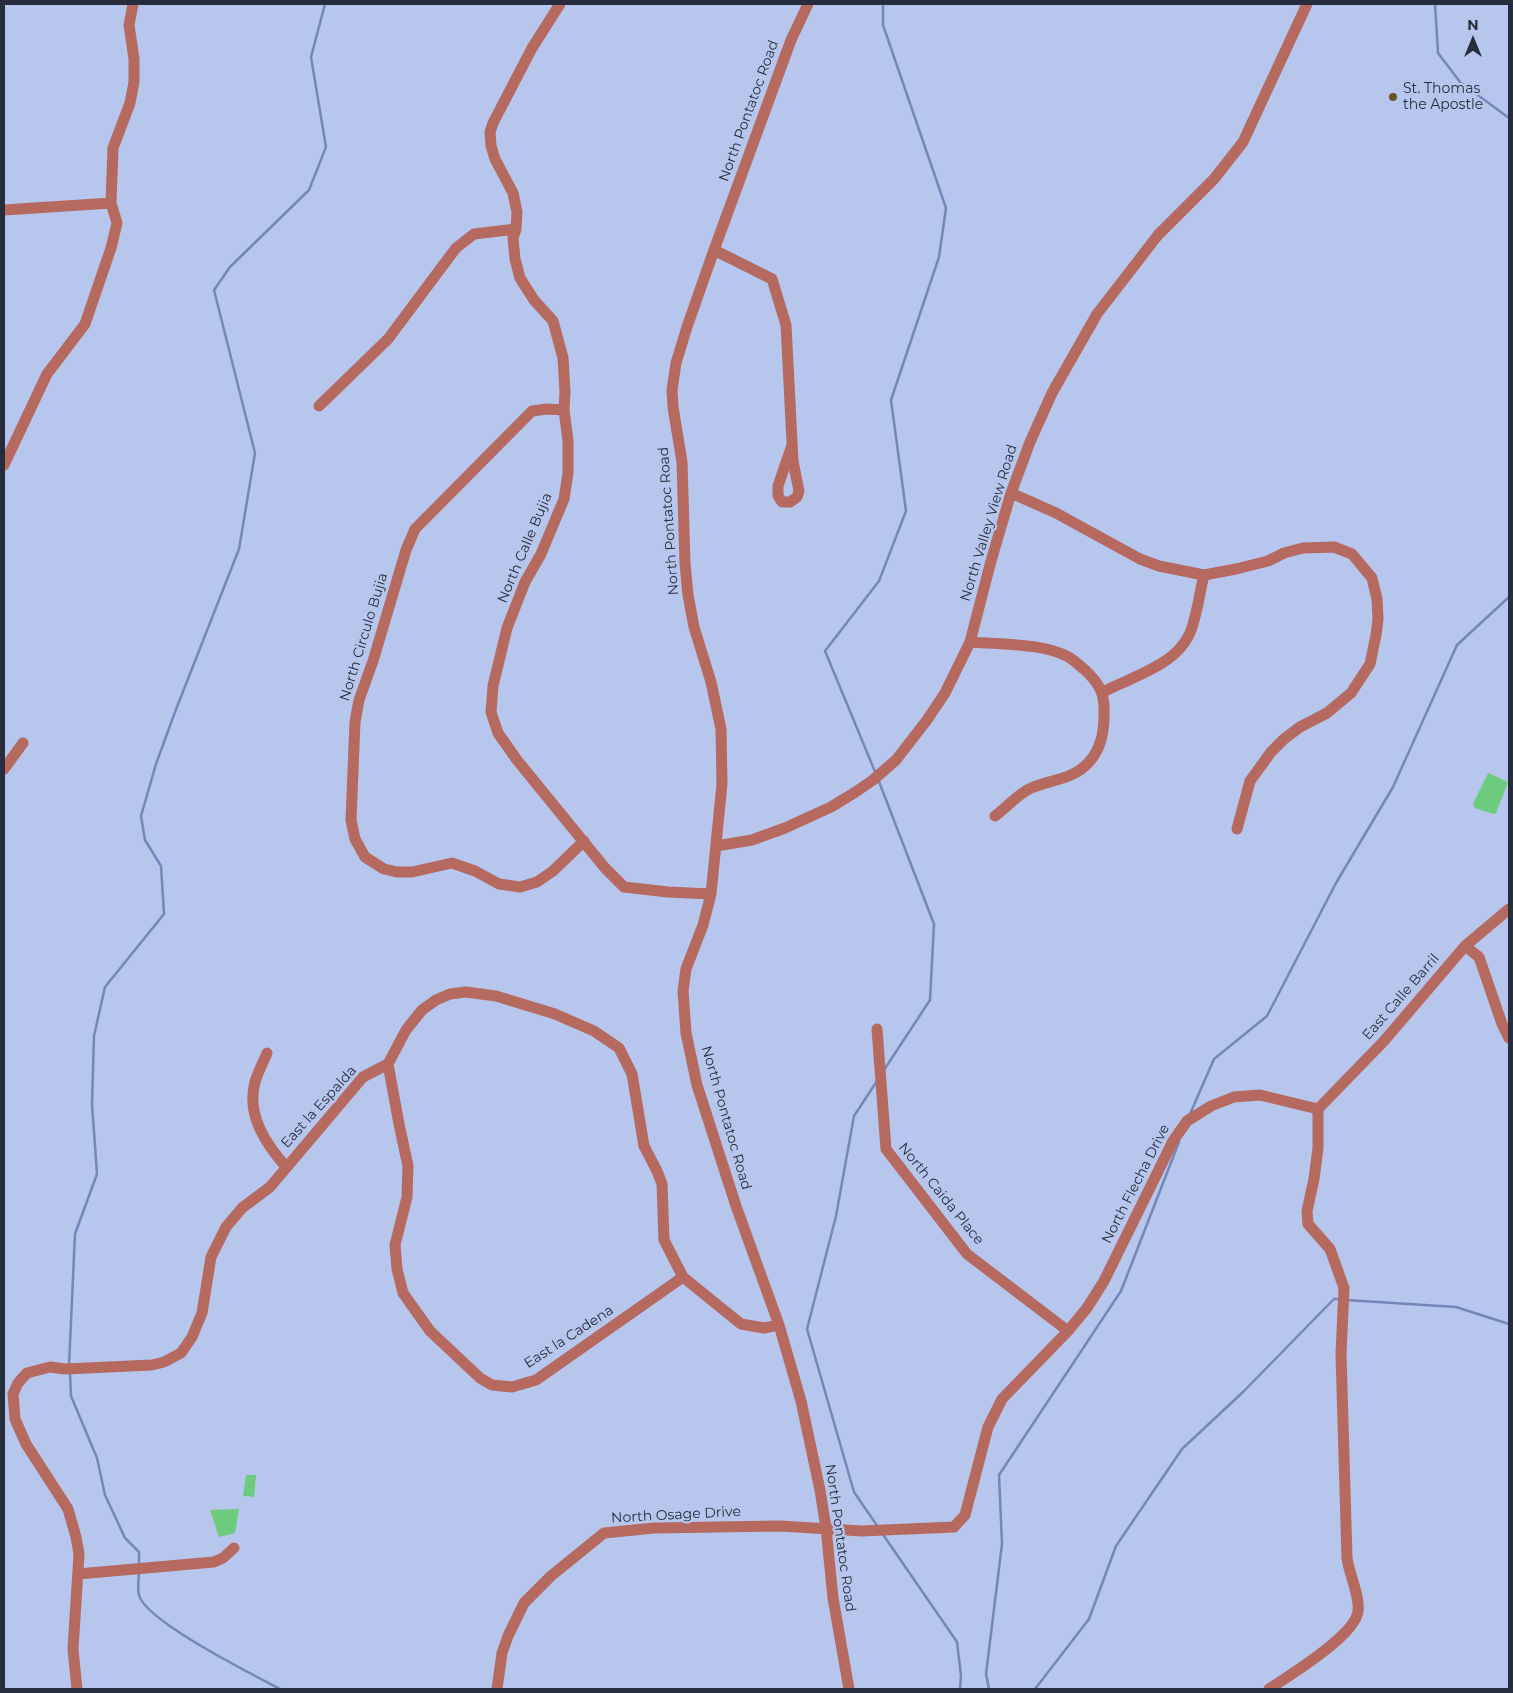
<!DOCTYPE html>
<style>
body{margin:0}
#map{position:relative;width:1513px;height:1693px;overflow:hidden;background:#b7c6ed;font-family:Montserrat,sans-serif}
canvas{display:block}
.frame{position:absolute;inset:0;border:5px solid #272d3c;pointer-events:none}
.north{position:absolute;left:1448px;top:15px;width:50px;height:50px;-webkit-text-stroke:4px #b7c6ed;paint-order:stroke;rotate:0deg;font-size:14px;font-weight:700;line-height:20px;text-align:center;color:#272d3c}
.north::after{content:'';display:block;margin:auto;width:18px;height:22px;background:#272d3c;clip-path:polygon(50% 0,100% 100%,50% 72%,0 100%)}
</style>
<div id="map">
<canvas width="1513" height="1693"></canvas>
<div class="frame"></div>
<div class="north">N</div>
</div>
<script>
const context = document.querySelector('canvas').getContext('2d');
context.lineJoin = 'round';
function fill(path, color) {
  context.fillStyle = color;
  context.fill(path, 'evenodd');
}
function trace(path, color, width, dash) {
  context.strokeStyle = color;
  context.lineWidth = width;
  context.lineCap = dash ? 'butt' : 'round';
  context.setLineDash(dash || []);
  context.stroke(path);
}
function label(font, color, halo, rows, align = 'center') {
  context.font = font + ' Montserrat,sans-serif';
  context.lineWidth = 4.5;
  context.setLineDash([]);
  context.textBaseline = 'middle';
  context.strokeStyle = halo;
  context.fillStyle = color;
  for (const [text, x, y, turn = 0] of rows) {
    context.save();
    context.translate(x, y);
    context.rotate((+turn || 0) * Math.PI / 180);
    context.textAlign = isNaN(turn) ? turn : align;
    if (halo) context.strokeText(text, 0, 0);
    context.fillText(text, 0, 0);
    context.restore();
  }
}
const green = new Path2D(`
 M1488 773 1508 782 1496 813 1493 814 1475 808 1473 804Z
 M246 1475H256L254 1497 243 1496Z
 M239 1509 235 1533 219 1537 210 1510Z`);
const stream = new Path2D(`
 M1435 4 1438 53 1460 82 1509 118
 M876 774 825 651 879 581 906 511 891 400 939 257 946 208 883 25V4
 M878 779 934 924 930 1000 884 1070
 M877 1081 854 1116 836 1216 807 1329 854 1492 878 1527
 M1190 1114 1214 1059 1267 1016 1336 883 1393 787 1457 645 1509 597
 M1346 1300 1456 1307 1509 1324
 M69 1365 75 1234 97 1174 92 1104 94 1036 105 987 164 914 161 866 145 840 141 816 156 764 175 712 239 549 255 453 214 290 230 267 309 190 326 147 311 57 325 4
 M70 1373 71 1396 97 1458 105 1495 125 1538 139 1552V1567
 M882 1533 957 1642 961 1676 960 1689
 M139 1572C139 1579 137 1588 139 1595 145 1621 254 1675 280 1689
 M989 1689 986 1674 1002 1544 999 1475 1121 1291 1179 1142
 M1035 1689 1089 1619 1116 1546 1182 1449 1243 1392 1334 1299H1341`);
const minor = new Path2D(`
 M560 4 532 48 493 123 490 132 491 146 495 159 513 193 517 212 516 229 513 238 515 259 520 278 534 300 553 321 563 358 565 392 564 410 568 441V473L564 499 541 554 525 582 507 628 493 686 491 712 498 733 517 760 605 868 624 887 668 892 711 894
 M808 4 791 40 714 250 687 327 676 363 672 390 673 407 682 462 685 564 688 595 694 627 711 682 721 729 722 784 711 894 703 925 686 969 683 991 686 1033 697 1085 736 1206 779 1325 801 1401 820 1490 826 1528 833 1598 849 1689
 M4 210 111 203
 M714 250 772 279 786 325 793 461 799 491 797 497 790 502H782L778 496V486L792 445
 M319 406 388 339 456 248 474 234 516 229
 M564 410 547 409 532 411 415 529 406 550 373 661 359 700 355 722 351 820 355 839 365 857 384 869 397 872H412L452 863 475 871 499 884 520 887 537 882 553 871 584 841
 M4 465 47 374 85 324 111 248 117 223 111 203 113 148 130 103 134 82V59L129 25 133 4
 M1011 493 1056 513 1140 559 1159 566 1204 575 1236 569 1268 561 1284 553 1303 548 1334 547 1352 554 1372 578 1377 599 1378 619 1376 635 1370 664 1351 693 1327 713 1300 727 1284 739 1271 752 1250 781 1237 829
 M970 642C998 644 1050 643 1073 660 1077 663 1081 667 1085 670 1101 685 1105 695 1104 716 1104 733 1101 749 1089 762 1073 780 1052 779 1031 788 1018 794 1007 807 995 816
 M1103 692C1135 675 1183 664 1193 624 1198 608 1200 591 1204 575
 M4 769 23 743
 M716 846 752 840 785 828 831 807 854 793 873 780 896 760 927 720 945 693 970 642 991 561 1011 493 1030 442 1052 393 1097 314 1158 235 1214 179 1243 142 1307 4
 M1465 946 1479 957 1502 1024 1509 1038
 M877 1029 886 1149 967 1254 1068 1331
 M267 1053C263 1063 258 1072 255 1082 246 1115 266 1144 286 1167
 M388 1064 399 1124 408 1166 407 1197 395 1245 397 1269 403 1293 430 1331 480 1378 492 1385 512 1387 536 1380 683 1277
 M1318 1109 1384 1041 1465 946 1509 909
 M78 1574 214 1562 223 1558 234 1548
 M77 1689 73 1649 79 1554 76 1537 68 1509 26 1444 15 1419 13 1394 18 1383 27 1373 50 1367 65 1369 152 1365 164 1362 181 1353 192 1337 202 1313 211 1257 226 1227 242 1208 270 1187 363 1077 388 1064 406 1030 422 1010 436 1000 450 994 466 992 496 996 555 1014 594 1031 619 1048 632 1074 644 1146 657 1171 662 1184 664 1240 683 1277 741 1324 764 1328 779 1325
 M497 1689 502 1653 508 1636 524 1603 551 1576 604 1533 654 1528 780 1526 862 1531 954 1527 965 1515 988 1427 1002 1399 1068 1331 1087 1308 1104 1281 1173 1141 1187 1121 1211 1106 1234 1097 1260 1095 1318 1109V1148L1314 1179 1307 1211 1308 1224 1330 1249 1344 1288 1341 1354 1347 1558C1349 1574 1360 1596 1358 1611 1356 1635 1289 1676 1269 1689`);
const markers = [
 [1393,97,5,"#675422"]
];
const poiNames = [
 ["St. Thomas",1403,89],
 ["the Apostle",1403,105]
];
const streetNames = [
 ["North Pontatoc Road",749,111,-70],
 ["North Pontatoc Road",669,521,-94],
 ["North Valley View Road",989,523,-73],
 ["North Calle Bujia",525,548,-67],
 ["North Circulo Bujia",364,637,-73],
 ["East Calle Barril",1401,997,-49],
 ["East la Espalda",319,1107,-48],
 ["North Pontatoc Road",726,1118,74],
 ["North Flecha Drive",1136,1184,-63],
 ["North Caida Place",941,1194,51],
 ["East la Cadena",569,1337,-33],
 ["North Osage Drive",676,1515,-3],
 ["North Pontatoc Road",840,1538,82]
];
fill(green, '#6ccb7d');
trace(stream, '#7487b9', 2.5);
trace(minor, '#b5695f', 11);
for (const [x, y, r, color] of markers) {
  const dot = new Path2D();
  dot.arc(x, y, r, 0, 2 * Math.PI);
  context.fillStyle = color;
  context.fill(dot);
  trace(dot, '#b7c6ed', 2);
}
label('14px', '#272d3c', '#b7c6ed', poiNames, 'left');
label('14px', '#272d3c', '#b7c6ed', streetNames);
</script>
